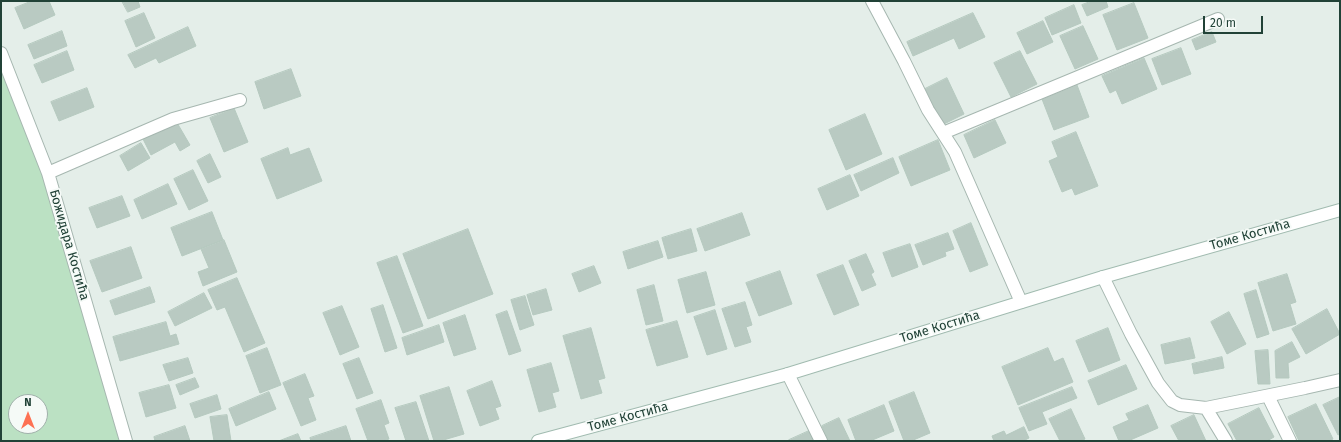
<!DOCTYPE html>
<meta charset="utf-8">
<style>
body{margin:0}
#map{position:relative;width:1341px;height:442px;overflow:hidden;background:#e4eee9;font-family:"Fira Sans",sans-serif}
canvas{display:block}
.frame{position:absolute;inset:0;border:2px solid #214237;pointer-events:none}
.north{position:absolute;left:8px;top:394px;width:40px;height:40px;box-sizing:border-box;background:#f5faf7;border:1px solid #a0b0aa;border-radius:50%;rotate:0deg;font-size:11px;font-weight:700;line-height:16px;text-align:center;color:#214237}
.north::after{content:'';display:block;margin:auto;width:14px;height:18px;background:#fd7153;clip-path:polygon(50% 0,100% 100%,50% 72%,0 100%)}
.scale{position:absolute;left:1203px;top:16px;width:60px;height:18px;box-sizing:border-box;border:2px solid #214237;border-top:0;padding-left:5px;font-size:12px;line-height:14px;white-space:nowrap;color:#214237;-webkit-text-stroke:3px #f5faf7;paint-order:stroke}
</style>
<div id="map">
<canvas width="1341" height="442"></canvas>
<div class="frame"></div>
<div class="north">N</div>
<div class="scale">20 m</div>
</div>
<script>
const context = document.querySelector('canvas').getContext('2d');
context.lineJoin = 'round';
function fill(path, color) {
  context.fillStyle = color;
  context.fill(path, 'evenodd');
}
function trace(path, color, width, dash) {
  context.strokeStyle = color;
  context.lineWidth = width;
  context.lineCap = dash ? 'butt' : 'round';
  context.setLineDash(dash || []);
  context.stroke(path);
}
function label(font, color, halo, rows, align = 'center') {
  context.font = font + ' "Fira Sans",sans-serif';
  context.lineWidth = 3.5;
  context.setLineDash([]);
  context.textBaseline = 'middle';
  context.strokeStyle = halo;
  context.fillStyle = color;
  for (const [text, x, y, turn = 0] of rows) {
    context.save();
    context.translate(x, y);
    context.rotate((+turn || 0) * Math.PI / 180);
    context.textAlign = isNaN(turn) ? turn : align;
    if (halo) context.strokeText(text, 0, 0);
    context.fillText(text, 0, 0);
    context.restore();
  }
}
const green = new Path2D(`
 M1 51 48 173 119 441H1ZM16 402H40V426H16Z`);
const building = new Path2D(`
 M32 1H49L55 15 24 29 15 8Z
 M122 1H138L140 7 128 12Z
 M1092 1H1106L1108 7 1087 16 1082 5Z
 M1134 3 1148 38 1117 50 1103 15Z
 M1074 5 1081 23 1052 35 1045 18Z
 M144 13 155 38 136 47 125 21Z
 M973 13 985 37 959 49 954 38 913 56 907 42Z
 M1043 21 1053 42 1027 54 1017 33Z
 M1083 26 1098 59 1075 69 1060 36Z
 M188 27 196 46 159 63 156 58 135 68 128 55Z
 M62 31 67 46 34 59 28 45Z
 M1212 32 1216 42 1196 50 1192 40Z
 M1181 48 1191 74 1162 85 1152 59Z
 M67 51 74 70 42 83 34 65Z
 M1020 51 1037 84 1011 97 994 63Z
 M1144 58 1157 89 1122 104 1116 90 1110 93 1102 76Z
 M291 69 301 96 264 109 255 82Z
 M947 78 964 114 942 125 925 89Z
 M1077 85 1089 117 1054 130 1042 99Z
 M87 88 94 107 59 121 51 102Z
 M234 108 248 142 224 152 210 118Z
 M865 114 882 154 846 170 829 130Z
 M995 120 1006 143 974 158 964 135Z
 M176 121 190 145 180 151 175 142 151 155 143 139Z
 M1076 132 1098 186 1075 195 1072 188 1062 192 1049 161 1058 157 1052 142Z
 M938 140 950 170 911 186 899 157Z
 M141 143 150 158 128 171 120 156Z
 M288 148 290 155 309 148 322 181 277 199 261 159Z
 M210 154 221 177 208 183 197 161Z
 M893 158 899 173 861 191 854 175Z
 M193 170 208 201 189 210 174 179Z
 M850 175 859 196 827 210 818 189Z
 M168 184 177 204 142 219 134 200Z
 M122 196 130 216 97 228 89 208Z
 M212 212 223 240 182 256 171 228Z
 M742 213 750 235 705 251 697 229Z
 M971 223 988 265 970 272 953 231Z
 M468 229 493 294 428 319 403 254Z
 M691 229 697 251 668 259 662 238Z
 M948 233 954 249 945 252 946 256 923 265 915 245Z
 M224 240 237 272 203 286 198 272 209 268 201 249Z
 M658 241 663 257 628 269 623 252Z
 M910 244 918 267 892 277 883 253Z
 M131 247 142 278 102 292 90 261Z
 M866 254 874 272 871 274 876 285 862 291 849 261Z
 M397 256 423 326 403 333 377 263Z
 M843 265 859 305 834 315 817 275Z
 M594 266 601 283 579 292 572 274Z
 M780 271 792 304 759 316 746 283Z
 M706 272 715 305 687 313 678 280Z
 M1287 274 1296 302 1290 304 1296 324 1273 331 1258 283Z
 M237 278 265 343 244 352 225 307 217 310 208 290Z
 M654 285 663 321 646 325 637 290Z
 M150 287 155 302 115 315 110 301Z
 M546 289 552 310 533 315 527 295Z
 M1256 290 1269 334 1257 338 1244 294Z
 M204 293 212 308 175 326 168 312Z
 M525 296 534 325 520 330 511 300Z
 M745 302 752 325 746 327 751 342 735 347 722 309Z
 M383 305 397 348 385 352 371 309Z
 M342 306 359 347 340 355 323 313Z
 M1327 309 1340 334 1306 354 1292 329Z
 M715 310 727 349 707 355 694 317Z
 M507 311 521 351 509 355 496 315Z
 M1229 312 1246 344 1227 354 1211 322Z
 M465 315 476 349 454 356 443 323Z
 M677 321 688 357 657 366 646 330Z
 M166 322 170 336 176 334 179 344 120 361 113 337Z
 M439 325 444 342 407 355 402 338Z
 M591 328 605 378 598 380 602 393 581 399 563 336Z
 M1108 328 1120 360 1089 372 1076 341Z
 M1190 338 1195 358 1165 364 1161 345Z
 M1292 342 1300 357 1288 363 1289 378H1276L1275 351Z
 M267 348 281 385 260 393 246 356Z
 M1048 348 1054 362 1063 358 1073 382 1018 405 1002 367Z
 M1268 350 1270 384H1258L1255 351Z
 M1222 357 1224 368 1194 374 1192 364Z
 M188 358 193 373 169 381 163 365Z
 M359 358 373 393 357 399 343 364Z
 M551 363 559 391 552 393 556 407 539 412 527 370Z
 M1126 365 1137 389 1098 405 1088 381Z
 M305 374 314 396 308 398 316 420 301 426 283 383Z
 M195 378 199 387 180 395 176 385Z
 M492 381 501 406 495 408 499 419 480 426 467 391Z
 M169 385 176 408 146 417 139 393Z
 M449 387 464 434 440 441H434L420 396Z
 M1072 387 1077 398 1042 412 1047 424 1029 431 1019 408Z
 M269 392 276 409 236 426 229 409Z
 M914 392 930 433 911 441H904L889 402Z
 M217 395 221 409 195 418 190 404Z
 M1340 397V434L1338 435 1323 405Z
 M381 400 389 423 384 425 389 439 382 441H368L356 409Z
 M416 402 429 441H406L395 408Z
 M1316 404 1333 439 1329 441H1299L1288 417Z
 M884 405 894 431 870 441H856L848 420Z
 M1148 405 1158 428 1128 441H1119L1113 427 1129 420 1126 414Z
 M1259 408 1274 437 1267 441H1237L1228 424Z
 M1071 409 1085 439 1080 441H1060L1049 419Z
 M227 415 231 441H214L210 417Z
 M1194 415 1206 441H1179L1171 426Z
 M839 418 850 441H828L822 426Z
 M185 426 190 441H155L154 437Z
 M346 426 351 441H311L310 438Z
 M1024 427 1029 438 1023 441H994L992 436 1004 431 1006 435Z
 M809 431 814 441H790L789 440Z
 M298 434 301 441H279Z`);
const street = new Path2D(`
 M872 1 904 61 928 110 955 152 1021 302
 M1 53 48 173 126 441
 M943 133 1218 19
 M48 173 173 119 240 100
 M1103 277 1131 334 1158 383 1172 401 1180 405 1206 408 1305 388 1340 380
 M788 374 821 441
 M1268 396 1290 441
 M1206 408 1226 441`);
const secondary = new Path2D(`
 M538 441 788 374 1103 277 1340 210`);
const streetNames = [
 ["Томе Костића",1250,235,-16],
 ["Божидара Костића",69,245,74],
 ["Томе Костића",940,327,-17],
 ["Томе Костића",628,417,-15]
];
fill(green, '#bbe1c3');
fill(building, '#b9cac2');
trace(building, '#b5c9bf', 1);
trace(street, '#a6b7b0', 14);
trace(secondary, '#a1bbb0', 14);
trace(street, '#fff', 12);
trace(secondary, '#fff', 12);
label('13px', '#214237', '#f5faf7', streetNames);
</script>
